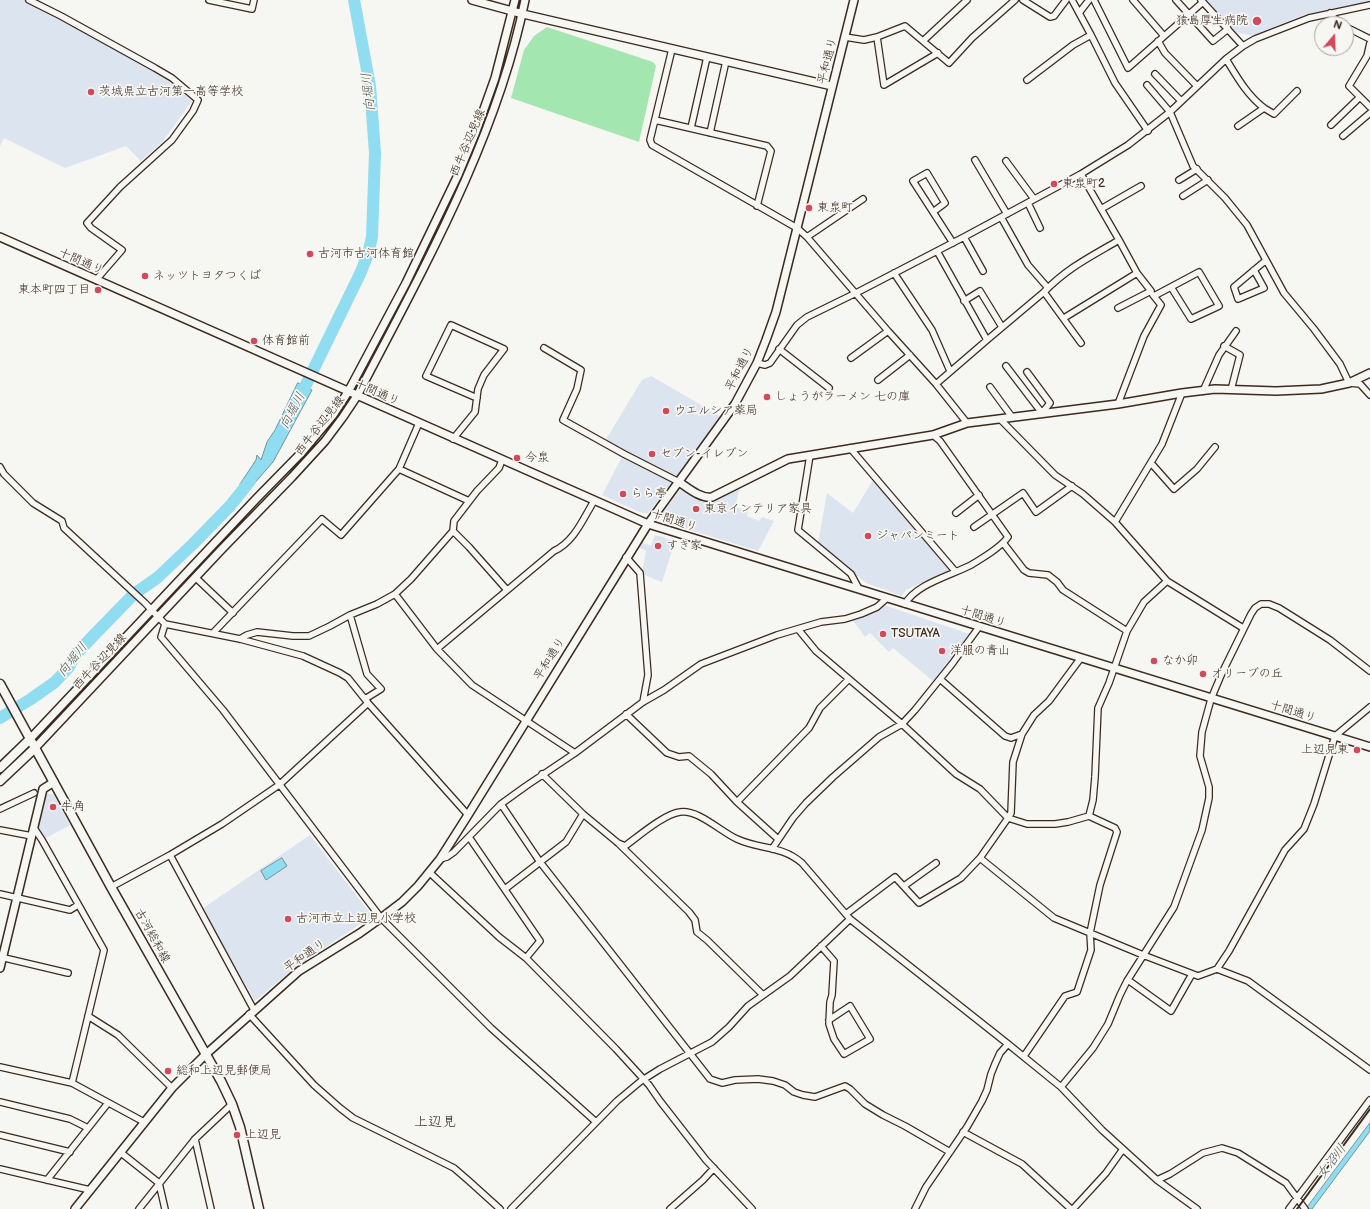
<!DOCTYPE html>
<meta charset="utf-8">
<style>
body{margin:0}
#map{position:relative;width:1370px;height:1209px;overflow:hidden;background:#f6f6f2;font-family:"Balsamiq Sans",sans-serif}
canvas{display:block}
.north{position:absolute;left:1314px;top:16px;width:40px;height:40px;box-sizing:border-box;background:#f6f6f2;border:1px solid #aba49d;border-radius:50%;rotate:19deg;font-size:11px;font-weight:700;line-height:16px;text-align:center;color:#3b2a1e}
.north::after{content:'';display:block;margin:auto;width:14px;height:18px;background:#d1495b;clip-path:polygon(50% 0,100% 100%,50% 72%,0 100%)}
</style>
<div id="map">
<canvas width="1370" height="1209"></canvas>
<div class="north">N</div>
</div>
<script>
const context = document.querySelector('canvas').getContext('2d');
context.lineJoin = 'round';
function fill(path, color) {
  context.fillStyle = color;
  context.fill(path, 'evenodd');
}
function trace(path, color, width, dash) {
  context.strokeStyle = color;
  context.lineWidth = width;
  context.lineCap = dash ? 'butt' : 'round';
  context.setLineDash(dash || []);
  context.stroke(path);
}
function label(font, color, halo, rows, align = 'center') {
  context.font = font + ' "Balsamiq Sans","Klee One",sans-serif';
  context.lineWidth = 3.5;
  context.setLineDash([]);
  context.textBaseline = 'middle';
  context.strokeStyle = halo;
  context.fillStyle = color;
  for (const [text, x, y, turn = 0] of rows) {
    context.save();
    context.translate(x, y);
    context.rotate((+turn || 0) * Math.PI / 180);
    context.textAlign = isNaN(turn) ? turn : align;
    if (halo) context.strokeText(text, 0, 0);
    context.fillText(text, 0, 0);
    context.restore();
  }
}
const built = new Path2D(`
 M0 0H27L163 74 192 101 163 141 141 161 126 146 65 168 4 138 0 146Z
 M1206 0H1370V2L1303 15 1253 36 1236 32Z
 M651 376 720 416 677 477H674L605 441 642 380Z
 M623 455 672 480V483L648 513H643L637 511 602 495Z
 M873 480 949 570 906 590 902 596 866 583 818 543 827 493 853 513Z
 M740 487 735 507 748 511 747 516 759 521 762 517 774 521 758 551 664 522 661 515 680 490 705 500H717Z
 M655 535 675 541 662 582 642 574 646 551 638 547 641 542 651 546Z
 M884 605 969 634 933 681 893 648 889 652 870 633 865 637 852 619 869 615Z
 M47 794H53L70 825 44 839 37 826Z
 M310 835 372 916 293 969 255 1001 202 909Z`);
const green = new Path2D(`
 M547 27 653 62 656 66 639 142 511 98 524 50 534 36Z`);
const water = new Path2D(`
 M298 383 312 390 273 462 245 494H240V484L256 460 257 455 261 460 267 442 275 430Z
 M282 858 287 866 266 880 261 871Z
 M1370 1123V1131L1312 1209H1306Z`);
const river = new Path2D(`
 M298 401 360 274 368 254 372 237 375 153 370 86 354 0
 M0 718 31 699 55 682 69 667 76 654 94 635 134 594 157 578 193 544 230 506 250 481`);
const minor = new Path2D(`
 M29 0 61 16 155 68 172 78 198 100 193 111 172 140 120 187 87 223 91 228 122 250 96 280
 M209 0 252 9 254 0
 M1023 0 1050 17 1054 16 1066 0
 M1072 0 1091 35 1115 83 1148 131
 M1094 0 1128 68 1203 2
 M1133 0 1164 36
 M1176 0 1213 41 1228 29
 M1201 0 1243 46
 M1079 13 1089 0
 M1330 13 1335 19 1342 24
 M1346 27 1370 39
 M845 37 864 40 877 37 905 26 949 63 972 38 1015 0
 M877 37 884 85 938 53
 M923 41 967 0
 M1158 41 1165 53 1197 86
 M1370 43 1367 56 1349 86 1370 107
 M672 49 650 140 652 145 797 228 807 237 888 331 936 384 967 423
 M1226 59C1237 77 1247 95 1264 108
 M1155 74 1181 101
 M1027 80 1073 45 1091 35
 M1147 85 1170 112 1193 166 1225 198 1247 225 1284 293 1314 329 1340 364 1349 383 1360 384 1370 395
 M655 120 767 146 771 151 757 206
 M1331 125 1360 97
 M1238 126 1264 108 1274 114 1297 91
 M691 128 707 57
 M710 133 726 61
 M1343 136 1370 113
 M975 160 1007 214
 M1006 161 1034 199
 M1081 174 1119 240
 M1179 180 1197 169
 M1183 196 1208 180
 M1028 203 1040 228
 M1101 209 1141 186
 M933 212 945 203 927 173 913 181 953 243
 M1001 217 1028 265 1048 288
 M807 237 863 199
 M964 237 983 271
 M1254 270 1264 288 1238 299 1234 287 1265 261
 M894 273 932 330 950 371
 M1044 292C1067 268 1090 257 1119 240L1137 273
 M1154 296 1199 272 1219 306 1191 319 1171 287
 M964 301 980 291 1002 327
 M1064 318 1137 273 1151 291 1118 308
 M987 340 1044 292 1081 343
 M1224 346 1240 355 1231 390
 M544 348 581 370 577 389 563 420 624 454 679 482
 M779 349 829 388
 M851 358 888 331
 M757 363 765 365 770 363 797 325 807 317 856 293 964 237 1081 174 1128 145 1170 112 1226 59 1243 46 1255 39 1309 18 1370 5
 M1006 366 1042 413 1050 403 1027 372
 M878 380 910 355
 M936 384 987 340 937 251
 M990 387 1012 417
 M1203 391 1219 355 1236 331
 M1118 404 1144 336 1161 305 1153 295
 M1000 419 1055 475 1083 494 1115 522 1167 581 1243 628
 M419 423 399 469 469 501
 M453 439 475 412 478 389 484 375 504 349 451 325 426 376 477 398
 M850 448 955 571
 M810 455 798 530 851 574 859 589
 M1151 463 1174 489 1197 469 1215 447
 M0 467 4 474 33 503 62 521 64 528 145 603 165 624 240 639 303 656 340 673 348 678 368 703 468 815
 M956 513 979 495
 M1115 522 1162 444 1182 393
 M974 527 1023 493 1036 512 1072 486
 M453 531 469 547 507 590
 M1004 544 1024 570 1029 573 1048 575 1057 582 1063 590 1127 631
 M626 557 640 573 648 675 643 702
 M195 577 233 613
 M395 594 437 649 472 685 575 753
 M905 604C916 584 952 575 971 565 978 561 984 557 990 553 997 548 1003 544 1008 537L940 441 933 435
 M350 615 367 674 381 689 365 699
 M165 624 161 637 223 710 381 918 491 1028 596 1122
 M798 629 816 651 902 724 956 774 980 789 1008 818 1027 824H1055L1068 822 1089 816
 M213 633 322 519 341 535 399 469
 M240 639 247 635 257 632 293 636H309L330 626 350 615 377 604 395 594 411 579 453 531 454 521 477 491 499 468 502 460
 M437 649 554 551C574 542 583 519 594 501
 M940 679 1005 736 1011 738 1022 734
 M626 714 667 753 679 757 689 756 711 774 737 802 809 728 820 708 849 679
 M542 774 583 814 618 843 689 912 695 920 697 932 707 940 763 995
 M737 802 778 839
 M501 804 540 862 710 1079 722 1083 735 1080 758 1079 773 1081 785 1085 794 1092 803 1095 815 1097 845 1086 850 1089 865 1104 883 1115 905 1126 950 1152
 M0 809 34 793
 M34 828 42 840 104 950 72 1083
 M0 830 32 836
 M469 837 540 941 526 958
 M618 843 625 846C639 836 664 814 680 812 698 809 721 832 737 839 761 850 781 845 802 863L850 919 1008 1044 1061 1087 1102 1130 1157 1180 1197 1209
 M772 849 793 818 806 803 833 777 879 737 902 724 915 710 952 664 979 627
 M170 855 254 1010
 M980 858 1054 918 1143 955 1198 976 1217 969 1229 951 1285 850 1304 829 1314 804 1335 736 1370 707
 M440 859 447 857 454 852 501 804 526 786 575 753 643 702 664 690 701 664 777 635 821 622 845 619 861 614 877 607 887 598
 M429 872 499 937 526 958 616 1049 649 1085 660 1101 706 1160 752 1209
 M904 886 936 863
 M111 887 170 855 222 824 279 785 368 703
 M505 889 566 842 583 814
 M0 894 70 910 78 905
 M846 914 895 877 919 903 961 878 980 858 1008 818 1011 813 1013 762 1022 734 1034 715 1049 701 1080 659
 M821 946 834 961 832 995 830 1002 829 1024 834 1039 844 1054 870 1039 850 1006 829 1020
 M0 957 68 973
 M1217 969 1248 981 1370 1070
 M1128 980 1171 1011 1192 974
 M249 1014 314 1085 340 1108 353 1118 434 1158 454 1168 469 1181 500 1209
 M88 1016 118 1035 172 1088
 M1024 1056 1065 996 1077 992 1091 950 1090 933 1100 885 1117 832 1115 828 1089 816 1093 800 1095 777 1098 708 1109 683 1127 631 1144 602 1167 581
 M0 1067 72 1083 144 1122
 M1061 1087 1093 1048 1108 1024 1120 995 1127 981 1174 907 1202 830 1209 798V787L1200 756 1202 732 1211 699 1222 673 1251 614 1255 608 1261 604H1269L1279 608 1330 640 1370 671
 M0 1102 70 1119 88 1128
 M963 1132 1022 1164 1071 1209
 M0 1135 70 1152
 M195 1139 211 1209
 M120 1152 159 1183 165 1209
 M0 1169 90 1190
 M47 1180 108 1103
 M1157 1180 1170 1174 1203 1153 1222 1148 1238 1153 1286 1183 1305 1209
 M139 1209 195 1139 232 1104
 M511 1209 617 1101 641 1081 660 1069 712 1042 729 1027 748 1006 790 976 850 919
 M670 1209 703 1180 714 1168
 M915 1209 926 1187 967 1127 982 1101 987 1090 991 1074 995 1064 1000 1053 1008 1044
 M1073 1209 1106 1173 1123 1149
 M1289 1209 1370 1100`);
const tertiary = new Path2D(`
 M472 0 523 14 832 86
 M0 237 648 524 1370 747
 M679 482C688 488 701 499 712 497L788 459 933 435 967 423 1118 404 1182 393 1215 389 1276 391 1321 389 1349 383 1370 373
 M30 739 256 499 302 452 333 415 348 392 406 283 458 175 475 134 495 78 515 0
 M35 748 221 550 292 477 325 441 343 417 357 396C422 271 497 139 525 0
 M0 968 43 789 54 782
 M75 1209 172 1088 205 1055 299 971 360 933 381 918 402 902 418 886 440 859 468 815 648 524 735 404 757 363 766 340 776 312 854 0`);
const secondary = new Path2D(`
 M0 684 111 887 221 1081 232 1104 240 1127 259 1209
 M0 768 30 739
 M0 781 35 748`);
const rail = new Path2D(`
 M1297 1209 1370 1109`);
const markers = [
 [1257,21,5,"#d1495b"],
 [91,92,4,"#d1495b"],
 [1054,184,4,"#d1495b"],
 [809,208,4,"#d1495b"],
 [310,254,4,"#d1495b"],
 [145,276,4,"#d1495b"],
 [98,290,4,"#d1495b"],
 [254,341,4,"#d1495b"],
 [767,397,4,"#d1495b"],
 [666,411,4,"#d1495b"],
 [652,454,4,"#d1495b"],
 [517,458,4,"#d1495b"],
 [623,494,4,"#d1495b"],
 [696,509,4,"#d1495b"],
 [868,536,4,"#d1495b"],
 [658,546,4,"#d1495b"],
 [883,634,4,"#d1495b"],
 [942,651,4,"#d1495b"],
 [1154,661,4,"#d1495b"],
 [1203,674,4,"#d1495b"],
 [1357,750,4,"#d1495b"],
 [53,807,4,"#d1495b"],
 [288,919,4,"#d1495b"],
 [168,1071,4,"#d1495b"],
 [237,1135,4,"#d1495b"]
];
const poiNames = [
 ["猿島厚生病院",1248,21,"right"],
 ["茨城県立古河第一高等学校",99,92],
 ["東泉町2",1062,184],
 ["東泉町",817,208],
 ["古河市古河体育館",318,254],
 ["ネッツトヨタつくば",153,276],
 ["東本町四丁目",90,290,"right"],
 ["体育館前",262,341],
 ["しょうがラーメン 七の庫",775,397],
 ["ウエルシア薬局",674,411],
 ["セブン-イレブン",660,454],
 ["今泉",525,458],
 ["らら亭",631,494],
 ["東京インテリア家具",704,509],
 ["ジャパンミート",876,536],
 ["すき家",666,546],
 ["TSUTAYA",891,634],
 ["洋服の青山",950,651],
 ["なか卯",1162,661],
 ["オリーブの丘",1211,674],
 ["上辺見東",1349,750,"right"],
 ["牛角",61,807],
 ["古河市立上辺見小学校",296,919],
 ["総和上辺見郵便局",176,1071],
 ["上辺見",245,1135]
];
const streetNames = [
 ["平和通り",828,61,-76],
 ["西牛谷辺見線",468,143,-67],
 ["十間通り",81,262,24],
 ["平和通り",740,369,-63],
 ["十間通り",377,393,24],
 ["西牛谷辺見線",320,426,-52],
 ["十間通り",674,521,18],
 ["十間通り",983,617,17],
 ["平和通り",550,659,-58],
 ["西牛谷辺見線",100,662,-47],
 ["十間通り",1293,712,17],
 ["古河総和線",152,936,61],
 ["平和通り",305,956,-35]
];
const waterNames = [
 ["向堀川",369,92,-97],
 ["向堀川",293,411,-62],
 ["向堀川",73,660,-51],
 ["女沼川",1332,1162,-53]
];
const quarterNames = [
 ["上辺見",435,1122]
];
fill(built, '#dce4ef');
fill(green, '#a4e6af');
fill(water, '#90dcf1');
trace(water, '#6e959d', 1);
trace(river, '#90dcf1', 12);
trace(minor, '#3b2a1e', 8);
trace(tertiary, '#3b2a1e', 10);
trace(secondary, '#3b2a1e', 11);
trace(minor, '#f6f6f2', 5.5);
trace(tertiary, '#f6f6f2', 7);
trace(secondary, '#f6f6f2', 8);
trace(rail, '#3b2a1e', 2);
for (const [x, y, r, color] of markers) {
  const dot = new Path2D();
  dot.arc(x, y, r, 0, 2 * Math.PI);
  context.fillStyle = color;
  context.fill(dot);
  trace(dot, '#f6f6f2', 1.5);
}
label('12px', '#3b2a1e', '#f6f6f2', poiNames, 'left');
label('12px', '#3b2a1e', '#f6f6f2', streetNames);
label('italic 13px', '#505653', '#f6f6f2', waterNames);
label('14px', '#3b2a1e', '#f6f6f2', quarterNames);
</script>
